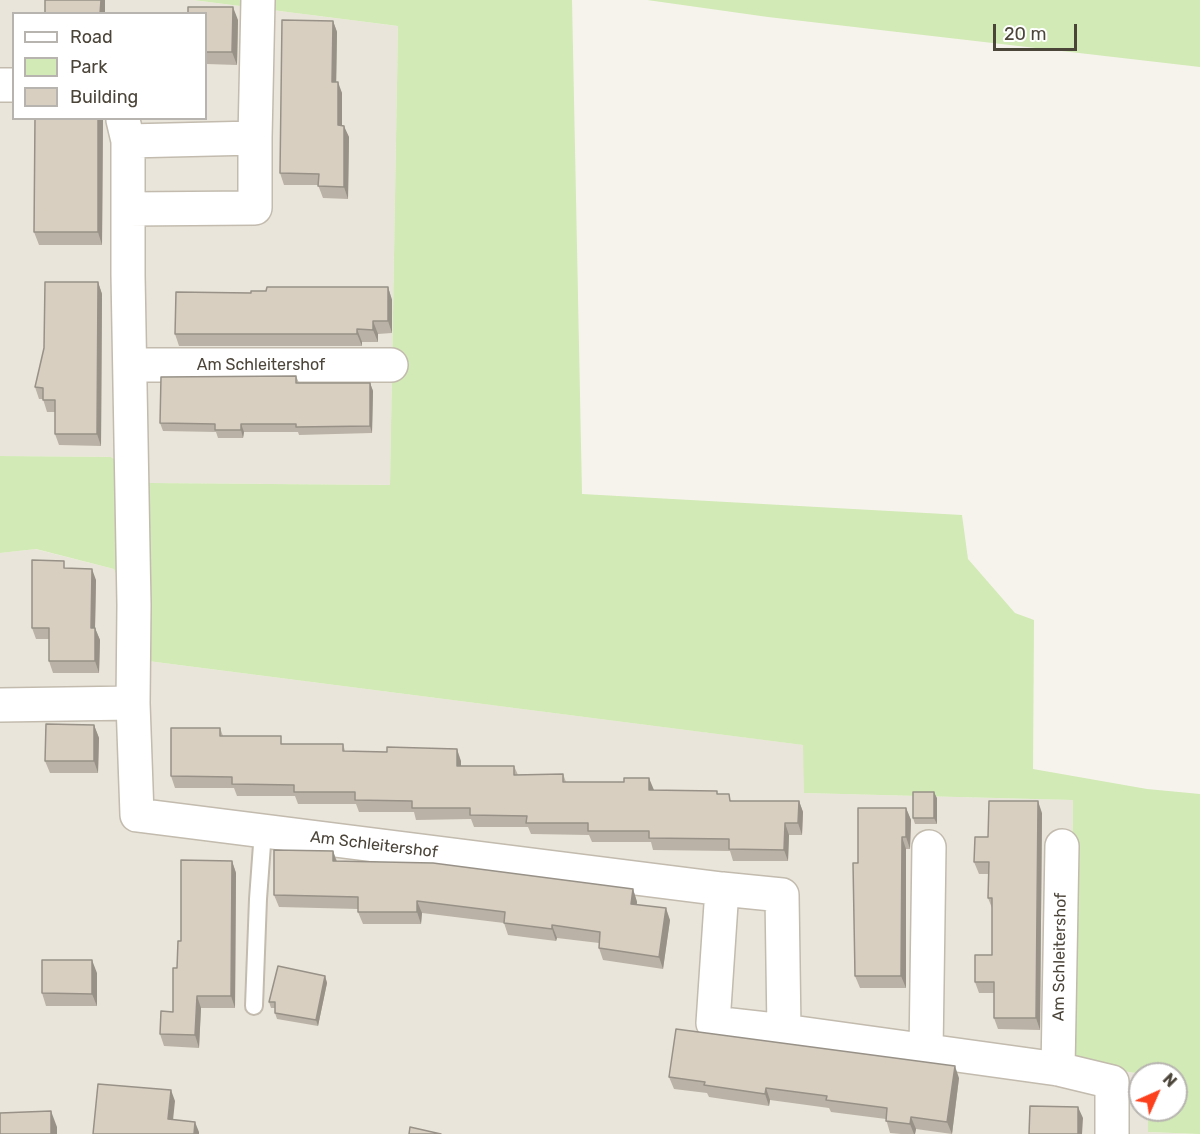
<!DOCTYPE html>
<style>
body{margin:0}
#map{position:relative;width:1200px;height:1134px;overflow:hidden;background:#f6f3ec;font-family:Rubik,sans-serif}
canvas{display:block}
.legend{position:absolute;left:12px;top:12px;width:195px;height:108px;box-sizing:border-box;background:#fff;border:2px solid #b7b4b0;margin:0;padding:8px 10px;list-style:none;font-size:18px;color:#4b4439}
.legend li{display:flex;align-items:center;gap:12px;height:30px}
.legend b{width:30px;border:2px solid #b7b4b0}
.north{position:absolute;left:1128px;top:1062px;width:60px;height:60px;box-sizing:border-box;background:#fff;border:2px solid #b7b4b0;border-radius:50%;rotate:45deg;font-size:16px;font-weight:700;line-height:24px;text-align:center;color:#4b4439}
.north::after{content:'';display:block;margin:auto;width:21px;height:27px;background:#fc3f1d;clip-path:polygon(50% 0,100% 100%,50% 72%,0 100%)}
.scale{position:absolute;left:993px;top:24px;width:84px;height:27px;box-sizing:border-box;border:3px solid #4b4439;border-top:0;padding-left:8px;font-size:18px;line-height:21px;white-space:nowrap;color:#4b4439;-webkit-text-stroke:4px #fff;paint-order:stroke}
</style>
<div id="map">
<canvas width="1200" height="1134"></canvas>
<ul class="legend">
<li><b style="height:8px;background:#fff"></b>Road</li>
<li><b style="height:16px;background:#d2eab5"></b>Park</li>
<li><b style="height:16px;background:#d8cfc1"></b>Building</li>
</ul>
<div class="north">N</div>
<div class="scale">20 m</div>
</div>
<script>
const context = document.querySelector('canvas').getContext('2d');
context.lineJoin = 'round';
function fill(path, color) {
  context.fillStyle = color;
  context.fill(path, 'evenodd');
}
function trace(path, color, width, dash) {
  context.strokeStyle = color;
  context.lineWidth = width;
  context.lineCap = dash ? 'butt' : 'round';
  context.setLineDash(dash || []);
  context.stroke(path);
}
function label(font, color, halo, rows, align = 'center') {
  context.font = font + ' Rubik,sans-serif';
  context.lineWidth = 4.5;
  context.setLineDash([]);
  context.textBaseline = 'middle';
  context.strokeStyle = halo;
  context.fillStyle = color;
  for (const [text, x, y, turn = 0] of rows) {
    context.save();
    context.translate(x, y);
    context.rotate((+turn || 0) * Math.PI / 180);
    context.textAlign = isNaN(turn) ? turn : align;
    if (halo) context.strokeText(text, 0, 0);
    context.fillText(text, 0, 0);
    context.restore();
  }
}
const residential = new Path2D(`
 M0 0H193L398 26 390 485 150 483 111 457 0 456ZM14 14H206V118H14Z
 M35 549 114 569 148 661 804 745 805 793 1073 800 1070 1063 1142 1074H1140V1110H1148V1132L1193 1134H0V553Z`);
const green = new Path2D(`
 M193 0H572L582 494 962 515 968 559 1015 613 1034 620 1033 769 1147 789 1200 794V1134L1148 1132V1110H1176V1074H1142L1070 1063 1073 800 804 793 803 745 148 661 114 569 36 549 0 553V456L111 457 150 483 390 485 398 26Z
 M647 0H1200V67L768 17Z`);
const lane = new Path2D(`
 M254 1006 258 899 263 831`);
const street = new Path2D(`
 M0 85H14
 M123 120 128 141 255 138 258 0
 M128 141V275L134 605 133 703 137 815 722 889 782 895 784 1031 713 1023 722 889
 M128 209 255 208V138
 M130 365H391
 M0 705 133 703
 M784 1031 1058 1069 1112 1082V1134
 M926 1052 929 847
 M1058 1069 1062 846`);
const wall = new Path2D(`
 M206 14 238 20 237 65 206 64Z
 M333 21 337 32 336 82 342 93V125L349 137 348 199 323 198 318 185H284L280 173Z
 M35 118H103L102 245H39L34 232Z
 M98 282 102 294 101 446 59 445 55 434V412H47L43 399H39L35 387Z
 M388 287 392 300V333L378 334V342H362V346H179L175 334 251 293 266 291Z
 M296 376 299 383H370L373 391 372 433 299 435 298 432H244L243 438H218L216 432 163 431 160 423Z
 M67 568 96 580 95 628 100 640 99 673H53L49 661V639H36L32 628Z
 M94 725 99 738 98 773H50L45 761Z
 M220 728 223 736 284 744H343L345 751 461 761V766H514L518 775 563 774 566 782 654 790 719 794 732 801H799L803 812 802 835H789L788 861H733L730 851 653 850 651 842H592L589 835 531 834 528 827H474L471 819 416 820 414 812H359L356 804H298L295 796H237L234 788H175L171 776Z
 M937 798V824H915L913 818Z
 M906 808 911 820 910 849H906V988H860L855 976 858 863Z
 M1042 813 1040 1030 998 1029 994 1018V993H979L975 982 992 955V908L988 898 989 874H979L974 862 988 837Z
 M333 851 337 861 633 889 637 902V905L670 920 663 969 603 960 599 948V943L557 938 556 941 508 935 504 923 422 913 421 924H363L358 912V909L279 907 274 895Z
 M232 861 236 873 235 1008H201L199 1048 164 1046 160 1034 173 1012 181 941Z
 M97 973V1006H46L42 993Z
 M325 976 327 983 318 1026 277 1019 275 1013V1008H271L269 1002Z
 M669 1077 959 1078 952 1134 916 1129 915 1134H901L890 1133 886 1119 831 1112 829 1108 770 1100 769 1106 709 1097 707 1093 674 1089Z`);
const shadedWall = new Path2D(`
 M101 0H105V14H100Z
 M233 7 238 20 237 65 232 52Z
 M333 21 337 32 336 94 332 82Z
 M338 82 342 93V137L338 125Z
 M98 118H103L102 245 98 232Z
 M344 126 349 137 348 199 344 187Z
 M98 282 102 294 101 446 97 434Z
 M388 287 392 300V333L388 321Z
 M373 321 378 334V342L373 330Z
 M357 329 362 342V346L357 334Z
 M370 383 373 391 372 433 370 426Z
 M241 424 244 432 243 438 241 430Z
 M92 569 96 580 95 628 100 640 99 673 95 661 91 628Z
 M94 725 99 738 98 773 94 761Z
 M457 749 461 761V778L457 766Z
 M649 778 654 790V802L649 790Z
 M934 792 937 798V824L934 818Z
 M799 801 803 812 802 835 798 823Z
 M1038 801 1042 813 1040 1030 1036 1018Z
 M906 808 911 820 910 849 906 837Z
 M785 823 789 835 788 861 784 850Z
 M902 837 906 849V988L901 976Z
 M333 851 337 863 333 861Z
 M232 861 236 873 235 1008 231 996Z
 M633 889 637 902 635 916 631 904Z
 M417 901 422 913 421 924 417 912Z
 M666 908 670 920 663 969 659 957Z
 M552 925 557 938 556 941 552 929Z
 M92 960 97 973V1006L92 994Z
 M325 976 327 983 318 1026 316 1020Z
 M197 996 201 1008 199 1048 195 1035Z
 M955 1066 959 1078 952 1134 947 1122Z
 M766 1088 770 1100 769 1106 765 1094Z
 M171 1090 175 1101 172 1130 168 1119Z
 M1078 1107 1083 1118 1082 1134H1078Z
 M51 1111 57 1127V1134H51Z
 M911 1117 916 1129 915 1134H914L910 1124Z
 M195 1122 199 1132V1134H194Z`);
const building = new Path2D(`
 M45 0H101L100 14H45Z
 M188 7H233L232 52H206V14H188Z
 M282 20 333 21 332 82H338V125L344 126V187L318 186 319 174 280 173Z
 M35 118H98V232H34Z
 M45 282H98L97 434H55V400H43V388L35 387 44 348Z
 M267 287H388V321H373V330L357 329V334H175L176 292 251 293V291H266Z
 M296 376V383H370V426L296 427V424H241V430H215V424L160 423 161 377Z
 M32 560 64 561V568L92 569 91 628H95V661H49V628H32Z
 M46 724 94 725V761H45Z
 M171 728H220V736H281V744H343V751L387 752V747L457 749V766H514V775L563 774V782H624V778H649V790L717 791V794H729L730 801H799L798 823H785L784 850 729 849V839L649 838V831H588V823H526L527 816 470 815V808H412V801L355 800V792H294V785L232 784V777L171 776Z
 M913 792H934V818H913Z
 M989 801H1038L1036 1018H994V982H975V955H992V898H988L989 862H974L975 837H988Z
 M858 808H906V837H902L901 976H855L853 863H858Z
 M274 850 333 851V861L433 863 633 889 631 904 666 908 659 957 599 948 600 932 552 925V929L504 923 505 912 417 901V912H358V897L274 895Z
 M181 860 232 861 231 996H197L195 1035 160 1034 161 1011 173 1012V968H177L178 941H181Z
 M42 960H92V994L42 993Z
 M278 966 325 976 316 1020 275 1013V1002H269Z
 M676 1029 955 1066 947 1122 911 1117 910 1124 886 1121 887 1108 826 1100 827 1096 766 1088 765 1094 704 1085 705 1082 669 1077Z
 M98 1084 171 1090 168 1119 195 1122 194 1134H93Z
 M1030 1106 1078 1107V1134H1029Z
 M51 1111V1134H0V1113Z
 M410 1127 441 1134H409Z`);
const streetNames = [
 ["Am Schleitershof",261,365],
 ["Am Schleitershof",374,845,7],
 ["Am Schleitershof",1060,957,-89]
];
fill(residential, '#eae5da');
fill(green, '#d2eab5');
trace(lane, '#c2bbae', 20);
trace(street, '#c2bbae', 36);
trace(lane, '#fff', 16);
trace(street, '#fff', 33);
fill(wall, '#bab2a6');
fill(shadedWall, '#979187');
fill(building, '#d8cfc1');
trace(building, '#979187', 1.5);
label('16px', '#4b4439', '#fff', streetNames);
</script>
